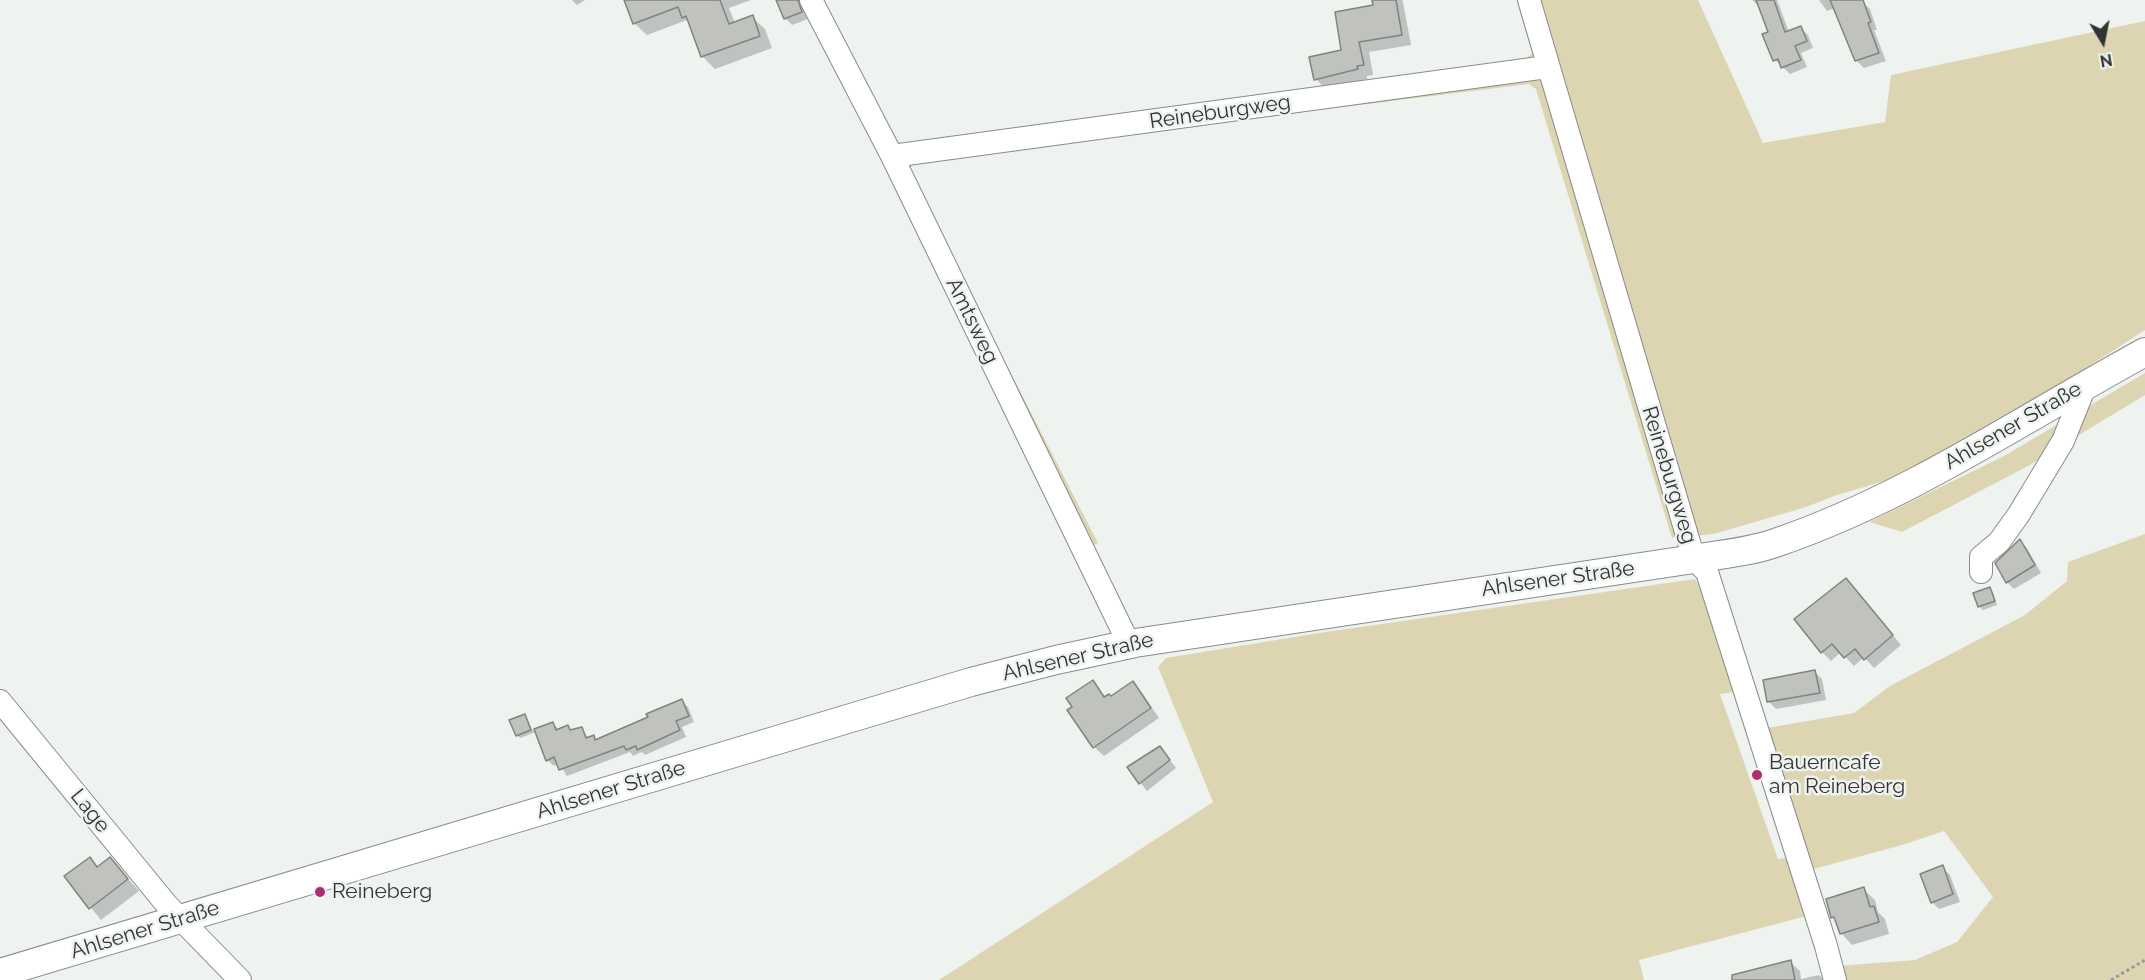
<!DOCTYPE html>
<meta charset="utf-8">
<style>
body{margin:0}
#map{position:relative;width:2145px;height:980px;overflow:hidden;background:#eef3f0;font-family:Raleway,sans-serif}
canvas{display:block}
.north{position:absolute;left:2073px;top:12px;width:60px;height:60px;-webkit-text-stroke:4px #eef3f0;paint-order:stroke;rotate:170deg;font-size:16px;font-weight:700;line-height:24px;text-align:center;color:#323433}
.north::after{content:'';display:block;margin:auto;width:21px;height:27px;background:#323433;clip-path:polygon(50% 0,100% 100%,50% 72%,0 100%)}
</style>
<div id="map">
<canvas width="2145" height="980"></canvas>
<div class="north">N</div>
</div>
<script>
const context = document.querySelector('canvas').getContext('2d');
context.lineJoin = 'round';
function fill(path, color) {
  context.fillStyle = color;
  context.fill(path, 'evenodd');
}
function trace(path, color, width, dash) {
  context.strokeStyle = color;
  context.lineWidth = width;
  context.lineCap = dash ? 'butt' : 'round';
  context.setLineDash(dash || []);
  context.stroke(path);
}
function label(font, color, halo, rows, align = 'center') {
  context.font = font + ' Raleway,sans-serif';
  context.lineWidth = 5;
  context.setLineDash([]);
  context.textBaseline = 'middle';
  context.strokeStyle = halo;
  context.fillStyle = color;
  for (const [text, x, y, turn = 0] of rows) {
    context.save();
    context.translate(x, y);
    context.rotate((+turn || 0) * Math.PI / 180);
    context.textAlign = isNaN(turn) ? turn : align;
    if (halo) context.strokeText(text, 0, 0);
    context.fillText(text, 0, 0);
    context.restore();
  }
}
const green = new Path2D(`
 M1538 0H1698L1763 143 1885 122 1891 75 2145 21V330L2072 377 1891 479 1834 496 1806 507 1731 529 1713 534 1672 538 1536 89 1529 84 916 160 910 168 912 181 1098 543 1081 553 892 138 905 148 1521 62 1533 53Z
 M2145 373V395L2028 466 1902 532 1869 522 2004 456Z
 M2145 534V980H1840L1838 966 1915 960 1957 942 1993 897 1944 831 1902 845 1810 870 1767 728 1854 713 1890 686 2025 615 2067 581 2068 562Z
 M1695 579 1704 593 1739 691 1720 694 1778 859 1792 857 1807 916 1639 960 1644 980H939L1213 802 1158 667 1166 658 1319 633Z`);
const shadow = new Path2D(`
 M572 0H585L577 5Z
 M626 0H751L729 8 735 23 752 17 765 29 772 48 715 69 703 57 690 24 687 20 647 35 634 23Z
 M782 0H801L808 19 792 25 785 18Z
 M1374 0H1402L1403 2 1411 45 1369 52 1373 75 1367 76V79L1326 90 1316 79 1343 52 1375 6Z
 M1752 0H1777L1789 32 1801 28 1808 35 1813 48 1801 53 1807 67 1790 74 1775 60 1764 35 1770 32 1760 5H1758Z
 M1819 0H1848L1849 3 1827 11Z
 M1862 2 1870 9 1877 30H1874L1886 61 1864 68 1857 61 1848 36Z
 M2020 541 2027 548 2041 573 2014 589 2007 582Z
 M1855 589 1901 645 1874 668 1864 657 1854 666 1841 652 1831 661 1822 652Z
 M1990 589 1993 592 1997 605 1983 610 1979 606Z
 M1815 672 1822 679 1826 700 1776 709 1769 702Z
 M1092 682 1106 698H1111L1132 683 1142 693 1159 718 1104 756 1094 747Z
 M681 701 688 707 694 722 682 727 686 737 645 755 642 752 633 756 630 752 567 776 559 764 554 766 547 760 536 732 520 738 517 735 525 715 533 731 553 723 559 730 568 727 572 731 581 728 589 739 593 737 597 741 650 718Z
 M1160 748 1176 768 1147 791 1129 768Z
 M90 859 99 868 110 859 139 891 101 920 66 877Z
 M1942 867 1950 875 1960 902 1939 909 1932 902Z
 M1863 889 1875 900 1878 912 1885 919 1889 934 1852 945 1841 933 1837 922 1833 917Z
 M1790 962 1800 971 1801 979 1819 975 1824 980H1760Z`);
const building = new Path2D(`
 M624 0H720L729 24 753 15 760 36 701 57 686 16 682 18 678 7 633 24Z
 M776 0H798L802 12 784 19Z
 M1372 0H1396L1402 35 1359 42 1364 65 1357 66 1358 69 1314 80 1309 57 1341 50 1335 12 1373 5Z
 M1756 0H1774L1785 32 1801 26 1807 41 1795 46 1801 60 1781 68 1778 59 1773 61 1762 34 1768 32Z
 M1830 0H1863L1871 22 1868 23 1879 53 1855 61Z
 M2020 539 2035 565 2006 583 1995 563Z
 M1846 578 1893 635 1864 660 1855 649 1844 658 1832 644 1821 653 1794 619Z
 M1990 587 1995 601 1978 607 1973 593Z
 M1815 670 1820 693 1767 702 1763 680Z
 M1093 680 1104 697 1109 694 1111 696 1133 681 1151 708 1093 748 1067 710 1072 707 1066 698Z
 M682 699 689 716 676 721 680 730 637 750 636 746 626 750 624 746 559 770 554 757 546 761 534 729 553 722 556 730 568 725 570 730 582 727 586 738 594 735 595 740 648 717 646 714Z
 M525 714 531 730 516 736 509 720Z
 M1160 746 1170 760 1139 784 1127 767Z
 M90 857 97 867 110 857 128 879 89 909 64 876Z
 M1943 865 1953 894 1931 903 1920 874Z
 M1864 887 1870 907 1874 906 1879 922 1840 934 1834 917 1831 918 1826 899Z
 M1791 960 1795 980H1732V975Z`);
const path = new Path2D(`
 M2111 980 2145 960`);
const minor = new Path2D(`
 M811 0 892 156 1129 644
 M1529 0 1694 559 1707 572 1826 946 1835 980
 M892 156 1547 67
 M1981 572V557L1999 542 2019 514 2063 441 2086 384
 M0 701 167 905 240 980`);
const major = new Path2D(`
 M0 973 971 682 1056 660 1135 643 1694 559C1721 554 1752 552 1778 542 1909 497 2024 418 2145 352`);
const markers = [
 [1757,775,6,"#b12b6f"],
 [320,892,6,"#b12b6f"]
];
const streetNames = [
 ["Reineburgweg",1220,112,-8],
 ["Amtsweg",972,321,64],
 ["Ahlsener Straße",2013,426,-30],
 ["Reineburgweg",1669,475,73],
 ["Ahlsener Straße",1558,579,-8],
 ["Ahlsener Straße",1078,657,-13],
 ["Ahlsener Straße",611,790,-17],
 ["Lage",90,811,51],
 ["Ahlsener Straße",145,930,-17]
];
const poiNames = [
 ["Bauerncafe",1769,763],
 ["am Reineberg",1769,787],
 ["Reineberg",332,892]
];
fill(green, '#ddd5b2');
fill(shadow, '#0003');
fill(building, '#c0c2be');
trace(building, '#81837f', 1.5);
trace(minor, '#888c8a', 24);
trace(major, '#888c8a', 30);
trace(path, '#979a98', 3, [3, 3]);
trace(minor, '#fff', 22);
trace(major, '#fff', 28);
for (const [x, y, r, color] of markers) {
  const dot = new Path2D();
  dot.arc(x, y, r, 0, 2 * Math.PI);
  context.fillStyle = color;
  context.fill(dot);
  trace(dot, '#eef3f0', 2);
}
label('21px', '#323433', '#eef3f0', streetNames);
label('21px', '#323433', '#eef3f0', poiNames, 'left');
</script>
